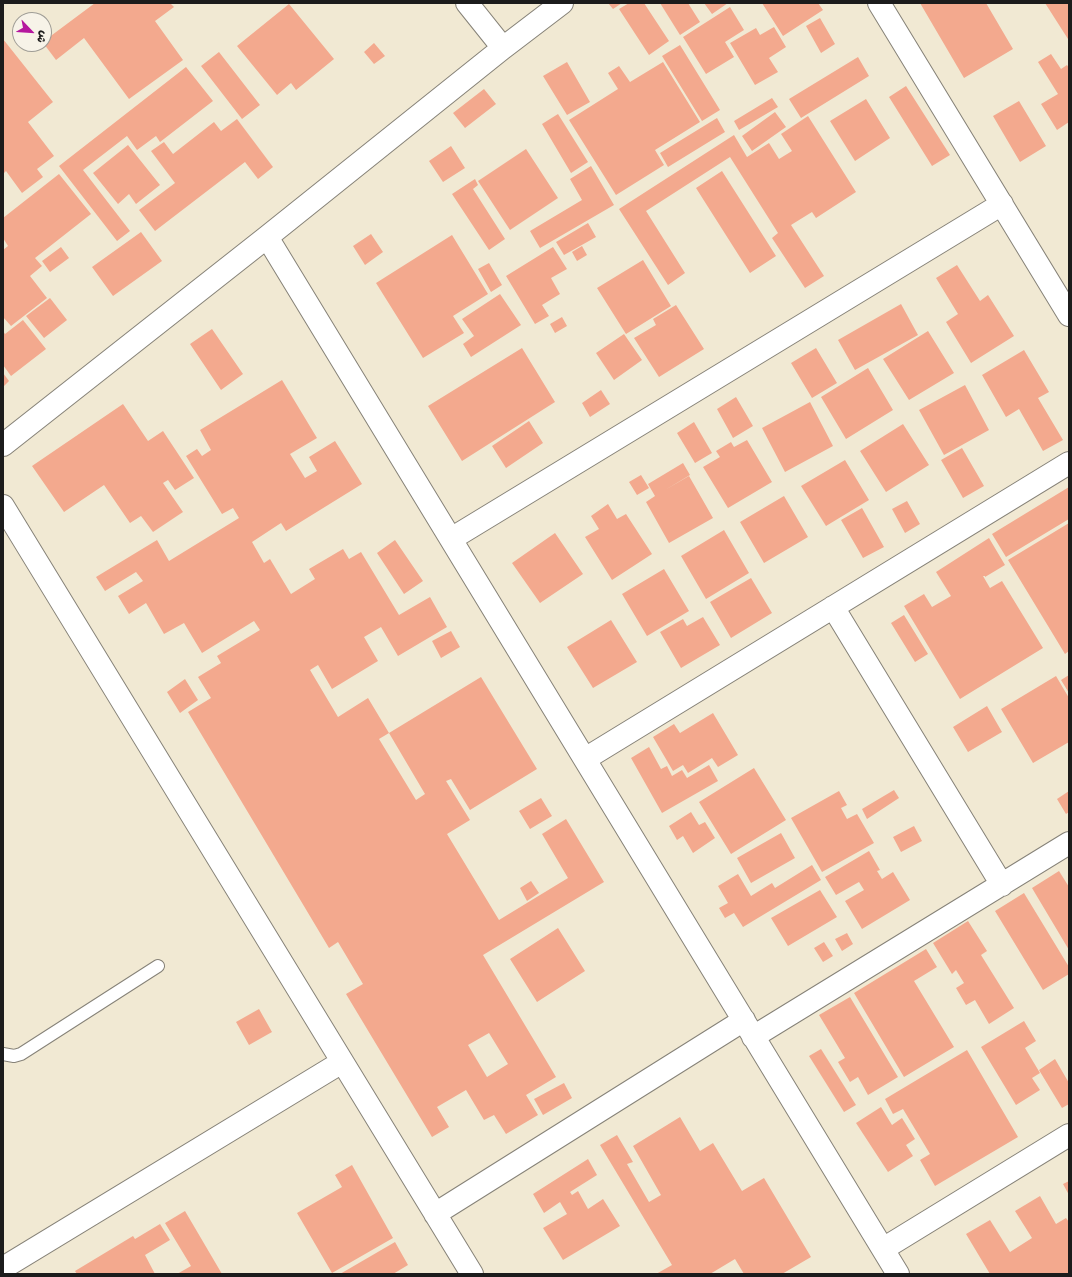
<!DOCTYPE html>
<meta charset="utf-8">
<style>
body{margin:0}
#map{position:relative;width:1072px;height:1277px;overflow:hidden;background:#f1e9d3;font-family:Kalam,"Playpen Sans Arabic",sans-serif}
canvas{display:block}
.frame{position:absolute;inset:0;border:4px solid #1c1c1c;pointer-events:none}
.north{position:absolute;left:12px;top:12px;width:40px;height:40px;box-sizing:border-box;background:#f7f3e8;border:1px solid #9f9d96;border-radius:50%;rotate:115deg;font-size:11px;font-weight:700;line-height:16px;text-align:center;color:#1c1c1c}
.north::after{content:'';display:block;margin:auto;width:14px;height:18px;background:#b5179e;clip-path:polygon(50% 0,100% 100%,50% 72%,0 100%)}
</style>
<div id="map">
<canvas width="1072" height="1277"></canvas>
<div class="frame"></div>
<div class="north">ش</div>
</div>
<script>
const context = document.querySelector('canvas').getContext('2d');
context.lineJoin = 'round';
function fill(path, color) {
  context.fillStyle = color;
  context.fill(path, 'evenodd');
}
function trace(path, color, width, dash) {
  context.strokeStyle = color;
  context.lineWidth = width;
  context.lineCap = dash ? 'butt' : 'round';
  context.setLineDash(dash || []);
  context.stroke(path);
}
const building = new Path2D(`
 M95 3H170L174 7 155 21 183 60 129 99 84 38 56 60 44 44V41Z
 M608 3H622L613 9Z
 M629 3H644L669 41 649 55 619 9Z
 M660 3H688L700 22 680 35Z
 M704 3H728L712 14Z
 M762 3H818L823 10 783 36Z
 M920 3H986L1013 49 964 78Z
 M1045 3H1069V38L1068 39Z
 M289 4 334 59 296 90 291 83 277 95 237 46Z
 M730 7 744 30 725 42 734 57 706 74 683 37Z
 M820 18 835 44 821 53 806 26Z
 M774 27 786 47 769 58 778 72 755 85 730 43 756 28 760 35Z
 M3 39 53 102 28 122 54 156 37 169 43 177 22 193 6 171 3 174Z
 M374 43 385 56 374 64 364 52Z
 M680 45 720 110 702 121 662 56Z
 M219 52 260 105 242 119 201 66Z
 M1051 54 1061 69 1067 65 1069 68V122L1057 130 1041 104 1058 94 1038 62Z
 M858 57 869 76 801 118 789 99Z
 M567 62 590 102 567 115 543 76Z
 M663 62 700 122 655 150 664 165 616 195 569 120 618 89 608 73 619 66 630 82Z
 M186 67 213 101 160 142 156 136 137 150 127 136 83 170 130 231 117 241 59 166Z
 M906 86 950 155 932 166 889 97Z
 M484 89 496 104 465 128 453 113Z
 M772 98 778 107 739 130 734 121Z
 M866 99 890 138 855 161 830 121Z
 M1019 101 1046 146 1020 162 993 116Z
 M775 112 786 127 752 151 742 136Z
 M558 114 588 162 571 173 542 124Z
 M808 116 856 192 816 218 812 212 791 225 824 276 805 288 772 238 778 233 730 157 646 211 685 273 668 285 619 209 734 135 747 157 769 143 779 159 792 151 781 134Z
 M717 118 725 132 668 167 660 153Z
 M237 119 273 167 258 179 245 162 155 231 139 210 175 183 151 151 164 142 173 154 214 122 221 131Z
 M128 145 160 185 136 204 129 194 118 204 93 173Z
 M451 146 465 168 443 182 429 161Z
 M526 149 558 198 510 230 478 181Z
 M591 166 614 205 540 248 530 231 582 200 570 179Z
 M722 171 776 256 750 273 696 188Z
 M59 174 91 214 35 258 42 266 30 276 47 298 11 326 3 317V250L8 246 3 238V218Z
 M475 179 478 185 473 189 505 239 489 250 452 194Z
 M588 223 596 237 564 255 556 242Z
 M141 232 162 261 113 296 92 267Z
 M371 234 383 252 365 265 353 246Z
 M452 235 488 294 453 316 464 333 423 358 376 283Z
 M582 246 587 255 577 261 572 252Z
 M61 247 69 258 50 272 42 261Z
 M553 247 567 269 551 278 560 294 542 305 549 316 535 324 506 276Z
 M643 260 671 306 626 334 597 288Z
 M489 263 502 285 491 292 478 269Z
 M957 265 980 301 988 295 1014 336 971 363 946 322 958 314 936 278Z
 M500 294 521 325 471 357 463 344 474 336 462 319Z
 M50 298 67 320 44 338 26 316Z
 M901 304 918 335 855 370 838 340Z
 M676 305 704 349 659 377 634 338 656 325 653 319Z
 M562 317 567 326 555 333 550 324Z
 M23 320 46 349 11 376 3 365V331L5 334Z
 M212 329 243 374 221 390 190 344Z
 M928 331 954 373 909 400 883 359Z
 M624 334 642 360 614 380 596 353Z
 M522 348 555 402 462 461 428 406Z
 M816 348 837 383 812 398 791 363Z
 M1024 350 1049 392 1038 398 1063 440 1043 451 1019 409 1006 417 982 375Z
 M868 368 893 410 846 439 821 397Z
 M3 373 9 381 3 387Z
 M282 380 317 438 290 454 305 478 317 471 309 457 335 441 362 484 286 531 281 523 252 542 264 563 270 559 291 594 315 579 309 569 343 549 349 559 361 552 399 615 430 597 447 627 398 656 381 627 364 637 378 661 332 689 318 665 310 670 338 717 368 698 389 733 379 739 416 800 425 794 389 733 481 677 537 769 470 810 451 779 446 781 470 820 447 834 499 920 568 878 542 834 566 819 604 882 483 955 556 1077 526 1095 538 1115 506 1134 494 1115 484 1120 466 1090 437 1107 449 1127 432 1137 346 994 363 984 338 942 329 948 188 712 211 698 198 677 221 663 217 656 260 630 254 621 202 653 184 623 164 634 146 603 129 614 118 596 143 581 136 572 105 591 96 577 157 540 169 561 239 518 233 508 222 514 186 456 197 449 202 456 211 450 200 430ZM489 1033 508 1064 487 1077 468 1045Z
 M965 385 989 430 944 455 919 410Z
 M601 390 610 404 590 417 582 403Z
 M736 397 753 426 733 438 717 409Z
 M810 402 833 446 785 472 762 428Z
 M123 404 148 441 163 431 194 478 175 490 168 480 163 483 183 512 153 532 141 516 130 523 104 485 64 512 32 466Z
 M529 421 543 443 506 468 492 446Z
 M694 422 712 453 695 463 677 433Z
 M903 424 929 465 886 492 860 451Z
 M747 440 772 482 728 508 703 467 720 457 716 451 731 442 734 447Z
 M962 448 984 486 963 498 941 460Z
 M845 460 869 500 826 526 801 486Z
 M683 463 690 475 665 490 689 476 713 518 669 543 646 502 655 496 648 484Z
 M641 475 649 488 637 495 629 482Z
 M1069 487V519L1006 557 992 534Z
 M784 496 808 537 764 563 740 522Z
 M907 501 920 524 905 533 892 509Z
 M608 504 617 519 626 514 652 554 612 580 585 537 599 529 591 516Z
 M862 508 884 547 863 558 841 520Z
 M1069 523V651L1065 654 1008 560Z
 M724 530 749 573 706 599 681 556Z
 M555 533 583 574 540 603 512 563Z
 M989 538 1005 565 985 577V576H983L990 588 1002 581 1043 648 960 699 904 606 924 594 932 607 951 596 936 572Z
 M395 540 423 581 404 594 377 553Z
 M664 569 689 611 647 636 622 594Z
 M751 578 772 613 731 638 710 602Z
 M904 615 928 654 915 662 891 623Z
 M703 617 720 645 681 668 660 632 683 619 687 626Z
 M611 620 637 662 593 688 567 647Z
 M451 631 460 647 441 658 432 641Z
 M1069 675V693L1061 680Z
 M1056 676 1069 698V742L1033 763 1001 709Z
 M185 679 198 700 180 713 167 692Z
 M987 706 1002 732 968 752 953 727Z
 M713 713 738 755 718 767 712 758 688 773 683 765 673 771 653 737 674 724 680 733Z
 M649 747 661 769 667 766 672 776 682 770 687 778 709 765 718 781 662 813 631 758Z
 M754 768 786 820 731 854 699 802Z
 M894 790 899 798 867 819 862 809Z
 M839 791 847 805 841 808 847 819 857 814 874 843 822 872 791 818Z
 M1069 791V812L1066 814 1057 799Z
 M541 798 552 816 530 829 519 811Z
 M691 812 699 825 705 822 715 838 693 853 683 836 677 840 669 826Z
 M914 826 922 841 901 852 893 837Z
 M781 833 795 858 751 883 737 858Z
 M869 851 880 870 877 871 882 879 893 872 910 900 862 929 845 901 864 890 859 882 836 895 825 877Z
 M812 865 821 880 743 927 734 913 725 918 719 908 728 903 718 886 738 874 751 896 772 883 775 888Z
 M1059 871 1069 887V950L1032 888Z
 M531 881 539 893 527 901 520 888Z
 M820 890 837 917 788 946 771 918Z
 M1024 893 1069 967V974L1043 990 995 911Z
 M968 921 987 951 981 955 1014 1008 989 1024 975 1000 966 1005 956 988 964 983 956 970 952 974 933 943Z
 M558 928 585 971 537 1002 510 959Z
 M847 933 853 944 842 951 835 939Z
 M824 942 833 956 823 962 814 948Z
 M926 949 937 967 914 981 954 1047 904 1077 854 993Z
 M850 997 898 1077 868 1095 858 1077 850 1082 838 1062 845 1058 819 1015Z
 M259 1009 272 1032 249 1045 236 1022Z
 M1024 1021 1036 1041 1025 1048 1040 1073 1032 1078 1040 1090 1016 1105 981 1047Z
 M821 1049 856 1105 844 1112 809 1056Z
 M967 1050 1018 1137 935 1186 920 1160 930 1154 903 1109 893 1114 885 1099Z
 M1055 1059 1069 1083V1104L1062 1108 1039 1070Z
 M564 1083 572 1098 543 1115 534 1099Z
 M881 1107 892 1125 902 1118 915 1139 906 1145 913 1156 888 1172 856 1123Z
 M680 1117 700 1151 713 1143 742 1191 764 1178 811 1257 782 1274H744L735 1259 710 1274H656L672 1265 600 1145 617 1135 633 1162 627 1164 649 1202 661 1195 633 1146Z
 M588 1159 597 1175 570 1192 572 1195 578 1191 588 1209 603 1199 620 1226 563 1260 543 1228 567 1214 560 1202 544 1213 533 1194Z
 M352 1165 393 1238 332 1273 297 1213 342 1187 335 1175Z
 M1069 1181V1195L1063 1184Z
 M1040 1196 1056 1224 1066 1218 1069 1222V1274H990L966 1234 990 1220 1010 1252 1032 1238 1015 1211Z
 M185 1211 222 1274H177L191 1266 165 1223Z
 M160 1224 170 1240 145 1255 155 1274H77L75 1271 133 1236 135 1239Z
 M395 1242 408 1265 393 1274H340Z`);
const lane = new Path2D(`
 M3 1054 14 1056 21 1054 158 966`);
const street = new Path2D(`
 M467 3 503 48
 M879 3 1069 315
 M267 237 898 1274
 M3 445 267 237 503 48 562 3
 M3 506 472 1274
 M451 539 1002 204
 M833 607 1002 885
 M585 759 1069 463
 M753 1037 1069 843
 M435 1214 744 1020
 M883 1249 1069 1135
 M3 1268 342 1062`);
fill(building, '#f3a98e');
trace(lane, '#868278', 14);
trace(street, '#868278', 24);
trace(lane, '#fff', 12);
trace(street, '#fff', 22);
</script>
